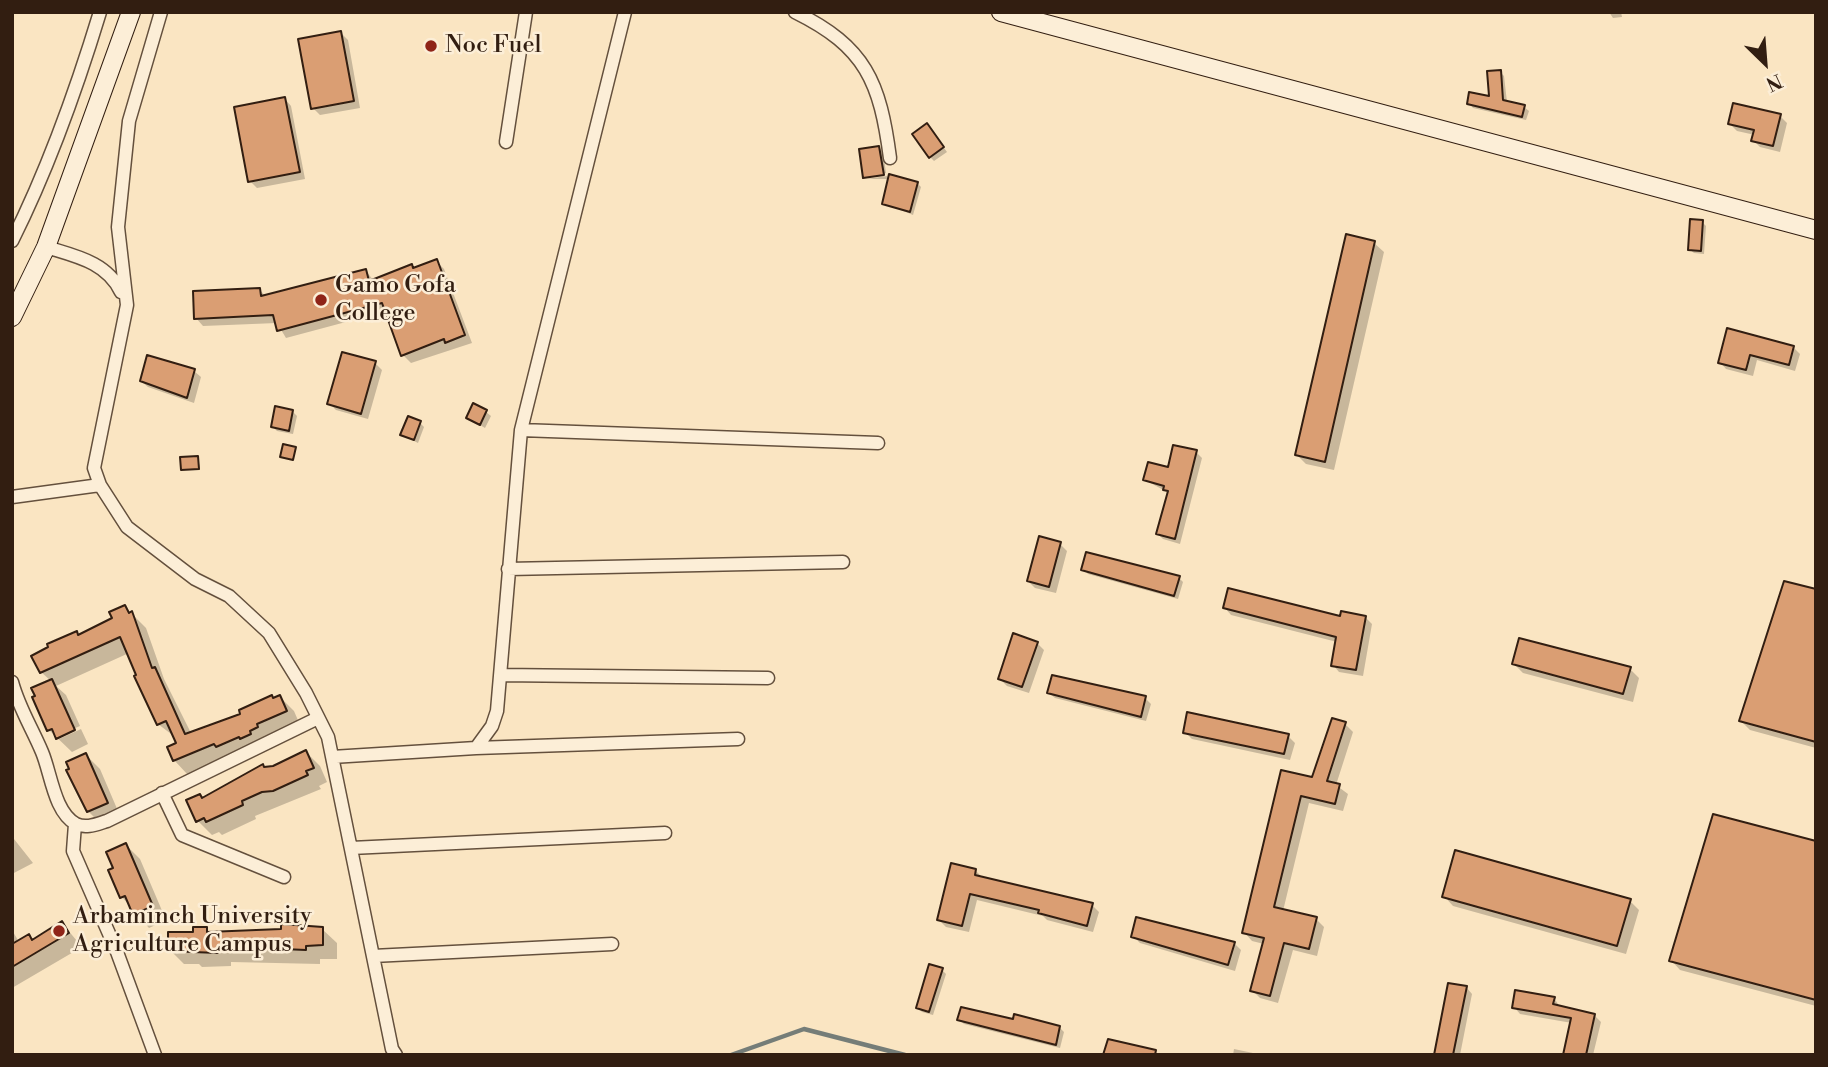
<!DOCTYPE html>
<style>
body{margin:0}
#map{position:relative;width:1828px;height:1067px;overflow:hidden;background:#fae5c2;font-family:"Libre Bodoni",serif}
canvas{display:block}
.frame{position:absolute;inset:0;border:14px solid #321e11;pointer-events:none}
.north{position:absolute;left:1730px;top:28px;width:70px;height:70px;-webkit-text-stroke:5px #fceed7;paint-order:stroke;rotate:155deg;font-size:19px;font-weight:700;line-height:28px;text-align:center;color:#321e11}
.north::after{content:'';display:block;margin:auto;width:24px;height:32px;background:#321e11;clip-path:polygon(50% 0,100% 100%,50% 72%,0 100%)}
</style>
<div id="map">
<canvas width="1828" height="1067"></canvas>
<div class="frame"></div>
<div class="north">N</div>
</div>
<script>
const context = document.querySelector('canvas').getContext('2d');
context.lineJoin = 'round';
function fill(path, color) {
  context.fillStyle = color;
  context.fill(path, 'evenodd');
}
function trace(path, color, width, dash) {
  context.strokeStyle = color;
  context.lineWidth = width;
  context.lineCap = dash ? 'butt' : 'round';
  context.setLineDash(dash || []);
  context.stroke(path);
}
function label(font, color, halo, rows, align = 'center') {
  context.font = font + ' "Libre Bodoni",serif';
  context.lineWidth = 5;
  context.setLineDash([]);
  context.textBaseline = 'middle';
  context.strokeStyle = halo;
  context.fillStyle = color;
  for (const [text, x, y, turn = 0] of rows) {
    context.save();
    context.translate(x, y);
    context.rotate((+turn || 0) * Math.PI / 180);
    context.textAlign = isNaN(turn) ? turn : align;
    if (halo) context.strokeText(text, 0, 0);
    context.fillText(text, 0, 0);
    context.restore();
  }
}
const shadow = new Path2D(`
 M1609 12H1621L1622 17 1613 18Z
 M341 33 348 40 360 108 320 115 313 108Z
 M1500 72 1504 76 1507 102 1524 107 1529 111 1526 120 1473 108 1469 103 1491 98Z
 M285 99 291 106 305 179 257 188 250 181Z
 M1780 116 1787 123 1780 152 1760 147 1753 140 1755 135 1737 131 1730 124Z
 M931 130 947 152 934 161 930 157Z
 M879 147 883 152 886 173 866 178Z
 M887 176V179H867Z
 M917 183 921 187 913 215 884 203Z
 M1702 222 1706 226 1704 254 1694 253 1689 249Z
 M1374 243 1384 252 1334 470 1306 464 1297 455Z
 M436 261 444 269 472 343 411 363 403 355 387 311 286 338 277 323 203 326 196 318 260 290 266 297 365 270 374 281 411 266 415 269Z
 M1728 330 1793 347 1800 354 1795 371 1757 360 1753 376 1726 369 1720 362Z
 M375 363 382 370 368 419 336 410 329 403Z
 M194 371 201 377 194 403 148 387 141 381Z
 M293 412 297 416 293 434 277 431 273 427Z
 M486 412 491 416 485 428 468 418Z
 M420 423 424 427 418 443 402 435Z
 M1196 452 1202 458 1180 544 1163 539 1158 534 1169 493 1145 480Z
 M198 457 200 470 183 469Z
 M1060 544 1067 551 1056 593 1035 588 1028 581Z
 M1083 569 1179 578 1183 582 1178 599 1088 574Z
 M1816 591V748L1750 730 1741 721Z
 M125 607 146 628 164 679 191 733 280 697 294 711 300 725 188 775 174 760 169 748 178 744 175 737 158 724 129 653 56 686 66 695 80 726 57 736 59 739 81 729 88 744 72 752 49 730 51 681 41 672 79 636 115 619Z
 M1225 608 1341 618 1365 617 1372 624 1363 676 1339 672 1333 665 1337 642 1231 615Z
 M1037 643 1044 650 1029 693 1007 686 1000 679Z
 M1514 664 1630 669 1639 678 1633 702 1523 673Z
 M1049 693 1145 698 1151 704 1146 721 1055 698Z
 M1345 724 1353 732 1336 785 1348 794 1343 811 1309 803 1283 911 1316 919 1324 927 1317 956 1293 950 1278 1003 1260 998 1252 990 1264 944 1252 941 1244 932 1282 772 1314 780Z
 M1185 732 1288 736 1295 743 1290 760 1192 739Z
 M306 752 320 766 327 782 319 786 321 789 255 816 256 819 222 835 219 832 212 835 198 821 189 801 203 800Z
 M86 755 100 769 121 818 102 825 88 811Z
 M14 839 33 863 12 874V840Z
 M1816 842V1006L1680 970 1671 960Z
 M126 845 140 859 166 920 149 928 122 897 115 869Z
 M975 870 982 877 1092 905 1099 912 1093 932 1047 920 1043 916 977 900 969 932 946 927 939 920Z
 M1444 896 1630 901 1639 910 1626 954 1453 906Z
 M62 923 82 947 12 988V930L19 942 29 936 33 941Z
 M206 929 211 934 322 929 337 943V959H320V964L231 962V966L202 967 199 964H184L170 950Z
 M1133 936 1234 943 1241 950 1235 971 1140 943Z
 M942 970 946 974 933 1015 922 1012 918 1008Z
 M1466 987 1472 994 1460 1055H1436Z
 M1554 998 1560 1007 1594 1015 1601 1022 1593 1055H1565L1572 1023 1520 1014 1514 1007Z
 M959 1019 1059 1027 1064 1032 1060 1048 964 1024Z
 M1234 1049 1253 1053 1254 1055H1233Z`);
const stream = new Path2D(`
 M731 1055 804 1029 905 1055`);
const building = new Path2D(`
 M341 31 354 101 311 109 298 39Z
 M1501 70 1503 100 1525 105 1522 117 1467 104 1469 92 1489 96 1487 71Z
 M285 97 300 172 248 182 234 107Z
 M1733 103 1781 114 1773 146 1751 141 1754 130 1728 124Z
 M927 123 944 147 929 158 912 134Z
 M879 146 884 175 863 178 859 149Z
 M889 174 918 182 910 212 882 204Z
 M1690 219 1703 220 1701 251 1688 250Z
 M1346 234 1375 241 1325 462 1295 455Z
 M437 259 465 335 445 343 444 339 401 356 382 303 277 331 273 315 194 319 193 291 260 288 261 296 366 269 369 281 412 264 413 268Z
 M1727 328 1794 346 1789 365 1750 355 1746 370 1718 363Z
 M342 352 376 361 361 414 327 404Z
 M147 355 195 369 187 398 140 381Z
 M473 403 487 410 480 425 466 418Z
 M275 406 293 410 289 431 271 427Z
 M408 416 421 421 414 440 400 435Z
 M283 444 296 447 293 460 280 457Z
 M1173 445 1197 450 1175 539 1156 534 1168 491 1163 490 1164 486 1143 480 1148 462 1168 467Z
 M198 456 199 469 181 470 180 457Z
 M1039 536 1061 542 1049 587 1027 581Z
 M1086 552 1180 576 1174 596 1081 570Z
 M1784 581 1816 589V742L1739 721Z
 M1228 588 1340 616 1341 611 1366 616 1356 670 1331 666 1336 637 1223 608Z
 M125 605 129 613 132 611 152 668 155 667 185 734 240 714 239 710 272 695 273 698 280 695 287 711 257 724 258 727 250 731 251 734 240 739 239 737 216 747 214 744 173 761 167 747 176 743 166 721 157 725 134 676 136 675 120 637 40 673 31 656 48 647 47 644 77 631 78 635 112 618 109 612Z
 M1013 633 1038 642 1022 687 998 679Z
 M1519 638 1631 667 1623 694 1512 664Z
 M1052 675 1146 696 1141 717 1047 693Z
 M52 679 75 730 56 739 52 729 47 731 32 697 35 696 31 688Z
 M1187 712 1289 734 1284 754 1183 733Z
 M1332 718 1346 722 1327 781 1340 784 1335 804 1301 796 1274 907 1317 917 1309 949 1284 943 1270 996 1250 991 1264 938 1242 933 1281 770 1312 777Z
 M306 750 314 768 306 771 308 775 273 791 262 792 242 801 243 805 206 822 204 818 196 822 186 800 200 794 202 798 263 764 264 767 273 766Z
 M86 753 108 803 87 812 66 770 69 769 66 762Z
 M1713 814 1816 841V1000L1669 961Z
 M126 843 153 906 133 915 125 896 120 898 108 870 113 868 106 852Z
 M1455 850 1631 899 1617 946 1442 897Z
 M951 863 976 869 975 875 1093 903 1087 926 1038 913 1039 910 970 894 962 926 937 920Z
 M1136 917 1235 942 1228 965 1131 937Z
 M62 921 69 933 12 967V944L29 934 32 940Z
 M281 924 323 927V945L306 946V950L236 947 217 948 218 953 168 951V932H193V927H207V932L281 929Z
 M929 964 943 968 929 1012 916 1008Z
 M1448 983 1467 986 1453 1055H1434Z
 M1515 990 1555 997 1553 1004 1595 1014 1586 1055H1563L1571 1018 1512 1008Z
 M961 1007 1013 1019 1014 1014 1060 1026 1056 1045 957 1020Z
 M1108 1039 1156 1050 1155 1055H1103Z`);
const street = new Path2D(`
 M161 12 129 121 118 227 127 305 94 468 100 485 127 527 195 579 229 596 269 633 306 693 328 737 392 1049 396 1055
 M795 12C866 47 880 82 890 158
 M506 142 526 12
 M12 241C49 167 76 91 100 12
 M46 247C75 256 107 262 121 292
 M521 430 878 443
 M12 497 100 485
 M508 569 843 562
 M500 675 768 678
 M12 682C19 708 32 728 42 752 51 773 54 812 76 824 86 829 97 824 107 821L318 718
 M476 748 738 739
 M332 757 476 748 492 726 497 711 521 430 625 12
 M162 793 182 835 284 877
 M75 824 73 851 117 952 155 1055
 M351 848 665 833
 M373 956 612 944`);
const secondary = new Path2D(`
 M1001 12 1816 230
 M12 317 46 247 131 12`);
const markers = [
 [431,46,7,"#8f2418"],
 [321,300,7,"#8f2418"],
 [59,931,7,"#8f2418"]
];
const poiNames = [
 ["Noc Fuel",445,46],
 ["Gamo Gofa",335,286],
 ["College",335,314],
 ["Arbaminch University",73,917],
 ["Agriculture Campus",73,945]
];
fill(shadow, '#0003');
trace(stream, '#757d78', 4.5);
fill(building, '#da9e73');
trace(building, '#321e11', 2);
trace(street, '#64503d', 15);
trace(secondary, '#321e11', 20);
trace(street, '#fceed7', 12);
trace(secondary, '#fceed7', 18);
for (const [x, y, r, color] of markers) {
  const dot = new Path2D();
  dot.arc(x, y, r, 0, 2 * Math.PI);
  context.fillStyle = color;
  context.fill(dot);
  trace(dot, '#fceed7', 2.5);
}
label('24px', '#321e11', '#fceed7', poiNames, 'left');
</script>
